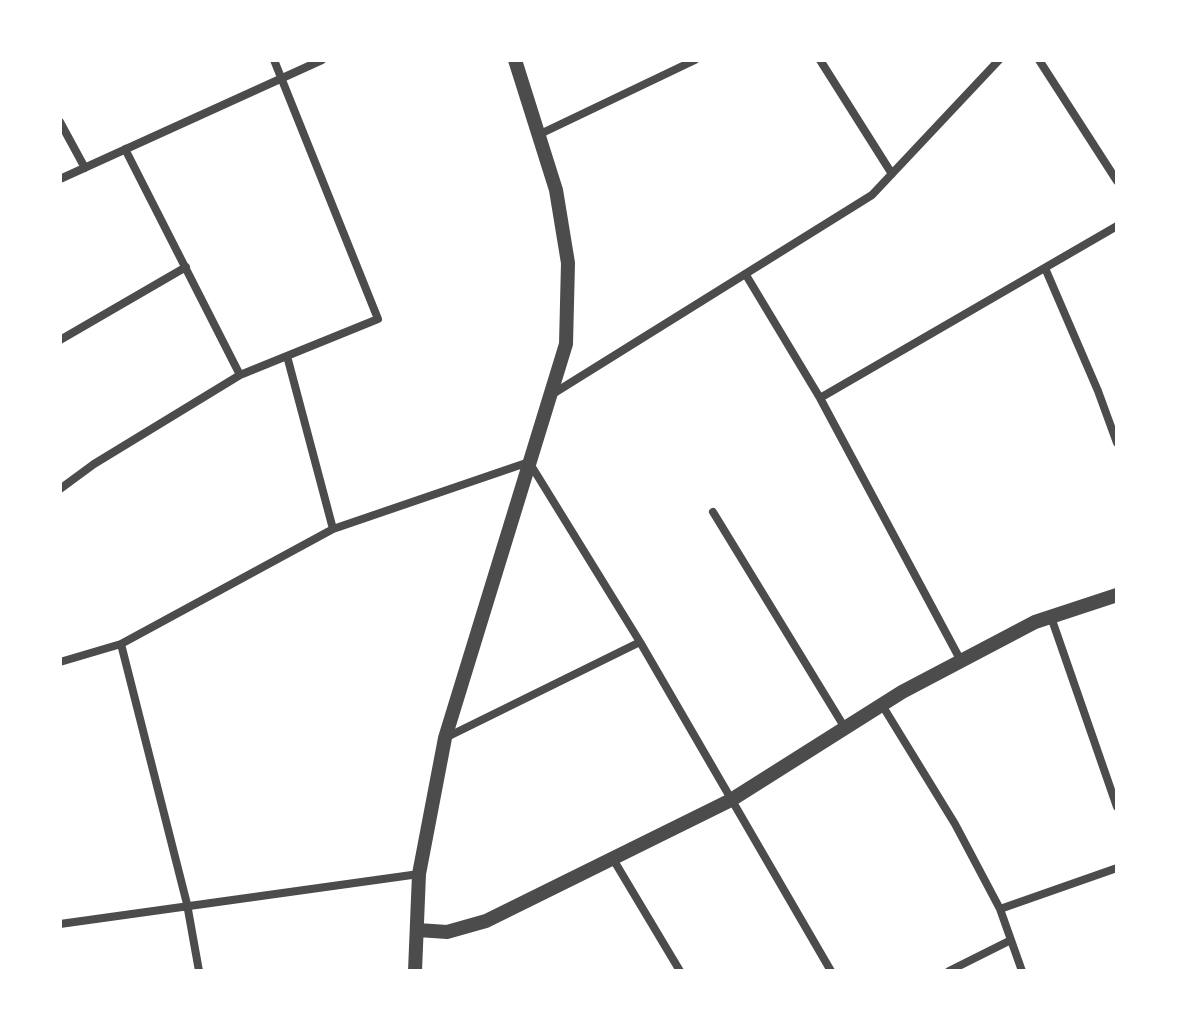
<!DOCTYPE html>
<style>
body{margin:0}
#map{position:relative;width:1177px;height:1031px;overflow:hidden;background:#fff;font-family:Bitter,serif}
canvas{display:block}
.frame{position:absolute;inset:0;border:62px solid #fff;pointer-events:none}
</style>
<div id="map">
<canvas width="1177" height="1031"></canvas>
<div class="frame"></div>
</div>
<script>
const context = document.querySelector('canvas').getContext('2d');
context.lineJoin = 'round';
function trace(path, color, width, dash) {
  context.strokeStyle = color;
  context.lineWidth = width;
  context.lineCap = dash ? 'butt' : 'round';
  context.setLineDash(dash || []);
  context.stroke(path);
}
const minor = new Path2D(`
 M820 60 892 174
 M1039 60 1117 181
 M60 122 85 168
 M538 135 695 60
 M125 149 240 375
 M60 179 322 60
 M1045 268 1098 391 1117 443
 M746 275 820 398 961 661
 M60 340 186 267
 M551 395 872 195 999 60
 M820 398 1117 226
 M60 489 94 464 240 375 378 319 274 60
 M713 512 845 728
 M333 529 529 462 640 642 831 971
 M1051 617 1117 807
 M121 644 187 904 199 971
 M60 662 121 644 333 529 287 356
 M882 705 955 824 1000 909 1022 971
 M445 738 640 642
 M613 859 680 971
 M1000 909 1117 868
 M60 924 419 874
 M949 971 1011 940`);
const tertiary = new Path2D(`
 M418 930 447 932 486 921 731 800 902 692 1035 622 1117 595
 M415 971 419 874 445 738 566 344 568 263 556 190 515 60`);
trace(minor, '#4c4c4c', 8);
trace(tertiary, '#4c4c4c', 14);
</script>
